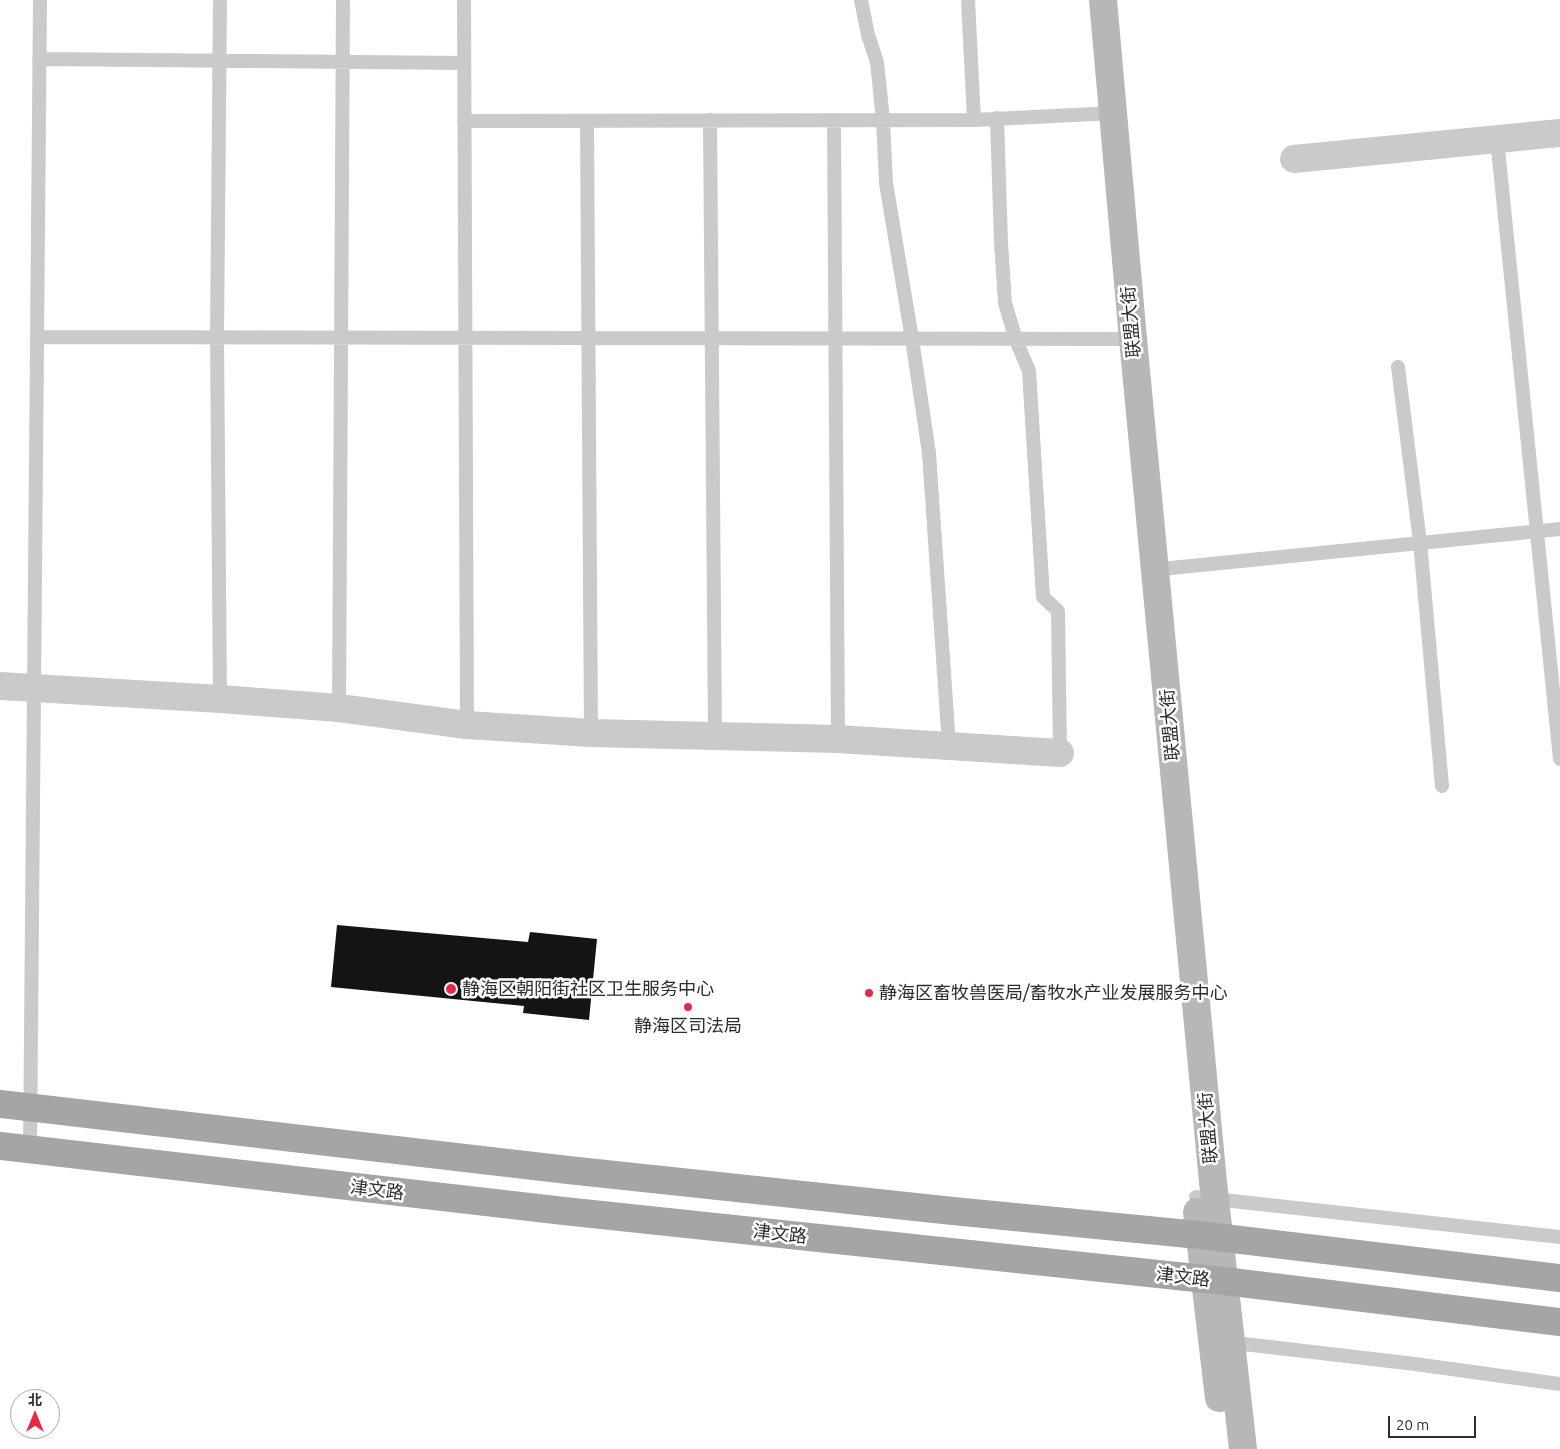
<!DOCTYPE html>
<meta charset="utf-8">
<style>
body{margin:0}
#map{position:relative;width:1560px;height:1449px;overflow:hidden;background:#fff;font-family:Ubuntu,"Noto Sans SC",sans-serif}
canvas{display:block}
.north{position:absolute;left:10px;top:1389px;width:50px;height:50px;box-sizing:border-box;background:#fff;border:1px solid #ababab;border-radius:50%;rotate:0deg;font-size:14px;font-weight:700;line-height:20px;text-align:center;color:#2d2d2d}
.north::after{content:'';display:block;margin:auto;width:18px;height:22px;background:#ea2844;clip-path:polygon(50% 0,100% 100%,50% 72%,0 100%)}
.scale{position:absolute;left:1388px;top:1416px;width:88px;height:22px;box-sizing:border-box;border:2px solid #2d2d2d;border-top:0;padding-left:6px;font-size:15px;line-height:18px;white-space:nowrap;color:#2d2d2d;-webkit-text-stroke:4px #fff;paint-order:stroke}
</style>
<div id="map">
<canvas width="1560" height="1449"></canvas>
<div class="north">北</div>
<div class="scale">20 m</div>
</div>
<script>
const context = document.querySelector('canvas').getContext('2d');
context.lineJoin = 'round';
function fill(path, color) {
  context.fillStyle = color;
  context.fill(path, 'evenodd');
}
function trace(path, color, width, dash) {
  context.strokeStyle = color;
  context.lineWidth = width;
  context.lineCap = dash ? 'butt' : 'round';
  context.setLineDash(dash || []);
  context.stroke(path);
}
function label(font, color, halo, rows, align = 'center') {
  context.font = font + ' Ubuntu,"Noto Sans SC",sans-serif';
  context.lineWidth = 5;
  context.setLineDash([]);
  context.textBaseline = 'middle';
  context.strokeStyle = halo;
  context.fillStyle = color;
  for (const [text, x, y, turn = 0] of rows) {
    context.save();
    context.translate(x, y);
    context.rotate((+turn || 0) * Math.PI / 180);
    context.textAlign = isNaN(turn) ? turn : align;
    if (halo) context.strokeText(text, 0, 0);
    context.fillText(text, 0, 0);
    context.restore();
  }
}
const building = new Path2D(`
 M337 925 528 942 530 932 597 939 589 1020 523 1013 524 1006 331 987Z`);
const service = new Path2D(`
 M464 0 467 725
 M861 0 868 35 877 62 883 120 886 183 912 339 929 453 949 746
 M968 0 974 120
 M39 59 464 63
 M997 118 1001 243 1005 303 1016 340 1029 371 1043 597 1058 611 1060 753
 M710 120 715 735
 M834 120 838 739
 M464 121 974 120 1113 113
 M587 121 591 733
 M1497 139 1560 759
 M37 337 1133 339
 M1398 367 1420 542 1442 786
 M1151 570 1560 529
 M220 699 217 337 220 0
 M339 708 343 0
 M30 1149 40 0
 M1196 1197 1560 1237
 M1227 1342 1415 1364 1560 1384`);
const minor = new Path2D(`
 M1294 159 1560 133
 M0 686 220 699 339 708 467 725 591 733 838 739 1060 753`);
const secondary = new Path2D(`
 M1103 0 1133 339 1213 1182 1243 1449
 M1197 1212 1219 1398`);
const primary = new Path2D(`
 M0 1104 568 1170 953 1211 1199 1235 1560 1278
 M0 1146 564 1211 1224 1281 1560 1322`);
const markers = [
 [451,989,6,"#ea2844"],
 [869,993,5,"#ea2844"],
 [688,1007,5,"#ea2844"]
];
const streetNames = [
 ["联盟大街",1131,322,-95],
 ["联盟大街",1170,725,-95],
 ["联盟大街",1208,1128,-95],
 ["津文路",377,1190,7],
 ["津文路",780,1234,6],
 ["津文路",1183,1277,6]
];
const poiNames = [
 ["静海区朝阳街社区卫生服务中心",462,989],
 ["静海区畜牧兽医局/畜牧水产业发展服务中心",879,993],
 ["静海区司法局",688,1026,"center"]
];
fill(building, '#141414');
trace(service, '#cacaca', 14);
trace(minor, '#cacaca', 28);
trace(secondary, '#b7b7b7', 28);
trace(primary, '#a5a5a5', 28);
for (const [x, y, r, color] of markers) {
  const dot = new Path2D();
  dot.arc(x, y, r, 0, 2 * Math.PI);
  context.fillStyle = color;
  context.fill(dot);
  trace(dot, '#fff', 2);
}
label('18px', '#2d2d2d', '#fff', streetNames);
label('18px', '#2d2d2d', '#fff', poiNames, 'left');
</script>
